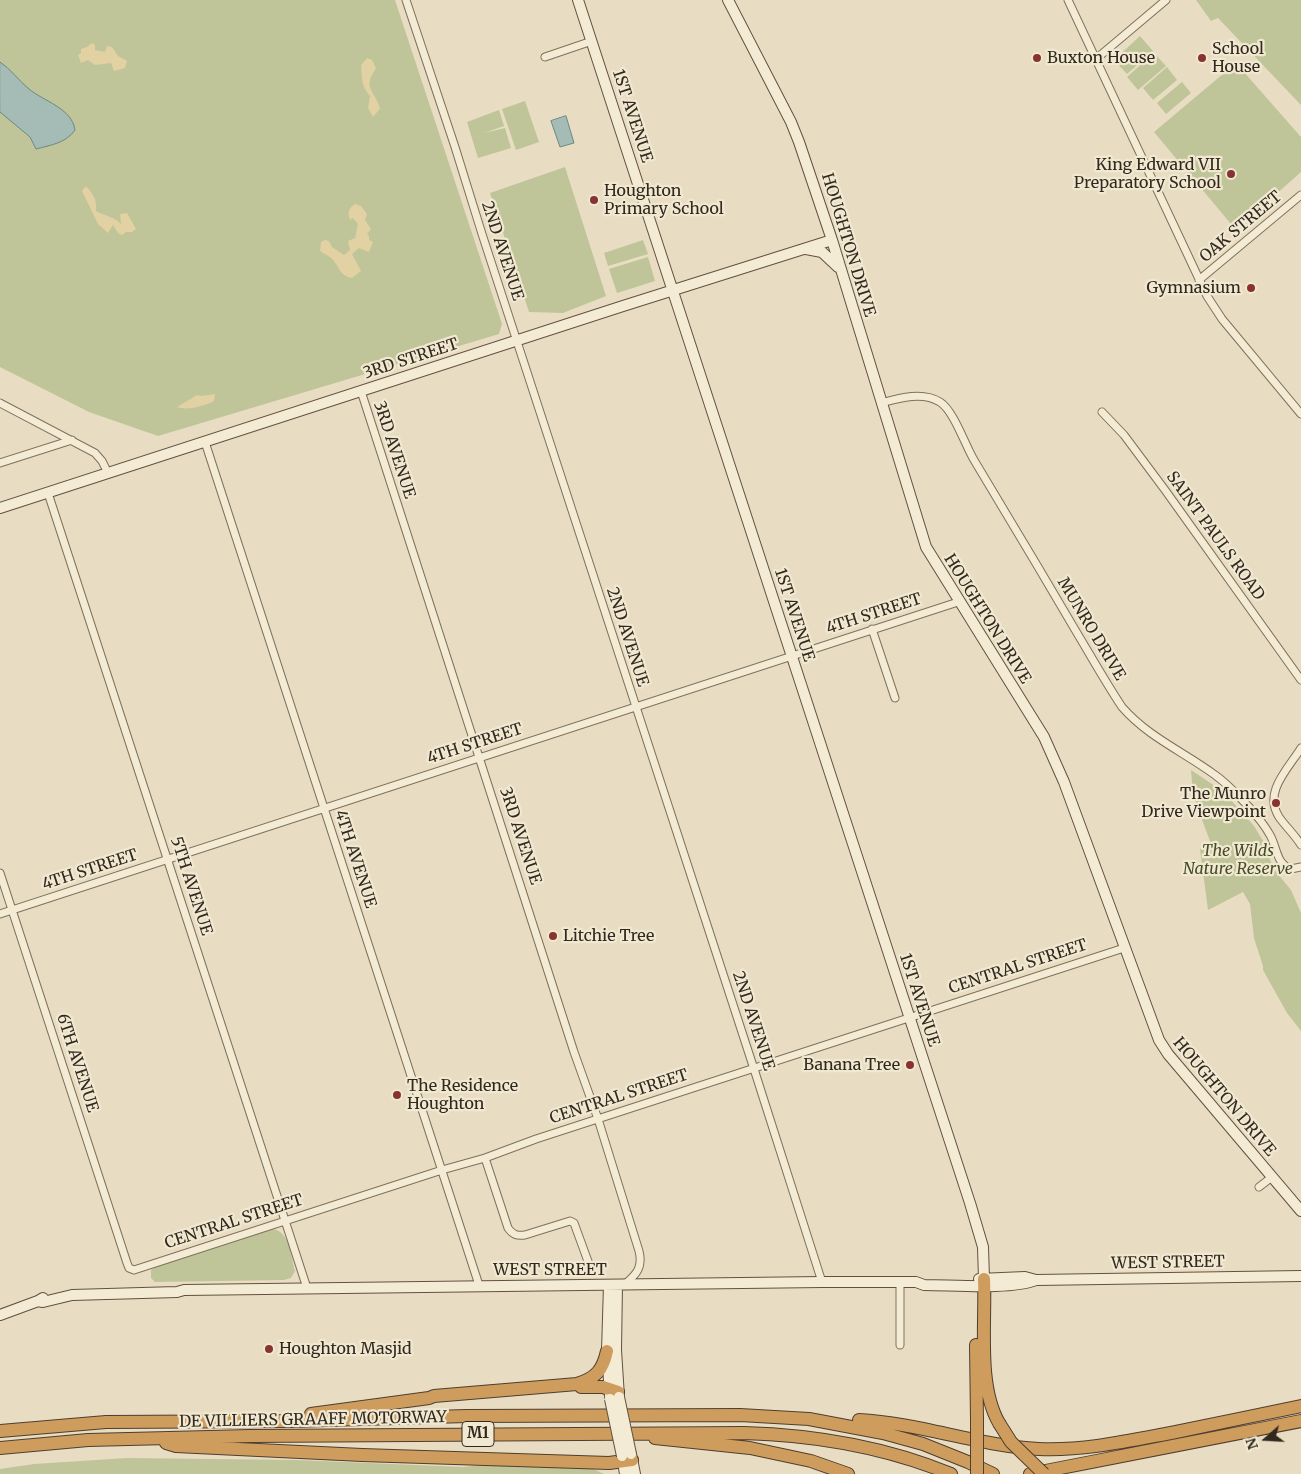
<!DOCTYPE html>
<style>
body{margin:0}
#map{position:relative;width:1301px;height:1474px;overflow:hidden;background:#e8ddc3;font-family:Merriweather,serif}
canvas{display:block}
.north{position:absolute;left:1241px;top:1414px;width:50px;height:50px;-webkit-text-stroke:4px #f1e8d1;paint-order:stroke;rotate:251deg;font-size:14px;font-weight:700;line-height:20px;text-align:center;color:#32281e}
.north::after{content:'';display:block;margin:auto;width:18px;height:22px;background:#32281e;clip-path:polygon(50% 0,100% 100%,50% 72%,0 100%)}
</style>
<div id="map">
<canvas width="1301" height="1474"></canvas>
<div class="north">N</div>
</div>
<script>
const context = document.querySelector('canvas').getContext('2d');
context.lineJoin = 'round';
function fill(path, color) {
  context.fillStyle = color;
  context.fill(path, 'evenodd');
}
function trace(path, color, width, dash) {
  context.strokeStyle = color;
  context.lineWidth = width;
  context.lineCap = dash ? 'butt' : 'round';
  context.setLineDash(dash || []);
  context.stroke(path);
}
function label(font, color, halo, rows, align = 'center') {
  context.font = font + ' Merriweather,serif';
  context.lineWidth = 4.5;
  context.setLineDash([]);
  context.textBaseline = 'middle';
  context.strokeStyle = halo;
  context.fillStyle = color;
  for (const [text, x, y, turn = 0] of rows) {
    context.save();
    context.translate(x, y);
    context.rotate((+turn || 0) * Math.PI / 180);
    context.textAlign = isNaN(turn) ? turn : align;
    if (halo) context.strokeText(text, 0, 0);
    context.fillText(text, 0, 0);
    context.restore();
  }
}
const green = new Path2D(`
 M0 0H395L502 324 499 334 158 436 89 412 0 367Z
 M1196 0H1301V105L1218 18 1211 21Z
 M1140 36 1153 51 1127 74 1114 60Z
 M1154 53 1166 66 1138 90 1127 77Z
 M1236 63 1301 137V172L1236 230 1154 132Z
 M1167 67 1177 80 1153 100 1143 88Z
 M1182 82 1191 93 1166 114 1157 103Z
 M525 101 539 142 516 150 502 109Z
 M499 110 504 126 484 133 505 128 511 148 478 158 467 122Z
 M565 167 606 296 563 313 529 312 490 193Z
 M643 240 648 254 608 266 604 253Z
 M648 257 655 281 617 293 609 269Z
 M1191 770 1212 784 1231 800 1254 826 1265 844 1273 868 1291 890 1301 913V1031L1287 1013 1263 970V966L1254 938 1250 904 1243 892 1208 910 1200 849 1211 844 1193 795Z
 M273 1229C290 1232 291 1257 295 1271L291 1278 284 1280 155 1282 151 1278V1270L155 1267Z
 M127 1458 297 1460 463 1467 503 1463 589 1467 604 1474H0V1469L34 1464Z`);
const sand = new Path2D(`
 M92 43 95 45V50L105 52 107 46 112 47 118 56 127 61 125 68 114 71 111 63 95 65 88 60 81 63 78 55 81 53V49L87 47Z
 M367 58 372 60 376 68C374 72 370 77 370 80 367 90 379 99 380 109L373 117 368 108 370 96C361 86 362 78 361 65Z
 M86 186C94 195 97 200 96 211 105 216 113 216 121 224L120 214 127 213 136 229 132 232H126L122 235 118 233 113 225 108 233 98 224 82 191Z
 M355 204 361 206 367 214 365 220 371 229 367 234 369 236V240L373 242 369 252 359 248 352 254 361 271 352 278C339 276 339 265 331 258 328 256 323 253 320 251L321 242 325 240 329 241 332 247 344 255 350 250 348 241 355 238 358 224 353 218 350 220C347 212 349 208 355 204Z
 M215 394 214 401C204 406 188 411 177 407L197 395 201 396Z`);
const water = new Path2D(`
 M0 62C11 69 19 81 29 89 43 101 72 108 75 130 66 143 51 145 36 149L30 137 0 112Z
 M566 116 574 143 560 147 551 121Z`);
const street = new Path2D(`
 M406 0 455 147 482 234 754 1069 822 1282
 M1068 0 1207 296 1222 319 1301 414
 M545 57 592 41
 M1096 59 1166 0
 M1199 280 1301 195
 M361 391 574 1052 598 1119 639 1251C643 1267 637 1274 625 1284
 M0 403 95 453 102 461 108 473
 M881 403C899 398 923 391 940 402 954 411 965 445 974 460 1009 518 1043 575 1077 633 1092 658 1106 683 1122 707 1148 737 1184 752 1215 775 1228 784 1238 796 1249 807 1257 816 1264 824 1270 835 1277 847 1276 864 1291 869L1301 867
 M1102 412 1124 435 1165 490 1301 680
 M205 442 479 1285
 M0 463 72 440
 M48 493 307 1288
 M872 629 895 698
 M1301 748C1288 769 1263 792 1279 817 1286 827 1295 835 1301 845
 M0 873 127 1263 129 1268 134 1270 442 1170 485 1158 536 1139 1124 948
 M0 914 958 602
 M485 1158 508 1228C513 1235 517 1236 525 1235L570 1221 574 1223 589 1264
 M1259 1187 1272 1177
 M900 1345V1283`);
const secondary = new Path2D(`
 M578 0 970 1203 983 1247 984 1279
 M728 0 791 122 799 142 832 240 926 547 1044 737 1064 782 1159 1040 1168 1054 1301 1211
 M806 249 822 252 838 267
 M0 508 623 306 832 240
 M979 1279 1025 1277 1036 1280 1301 1276
 M609 1285 607 1351 610 1396
 M617 1285 616 1350 619 1397
 M38 1301 43 1302 72 1295 177 1292 184 1290 822 1282H916L924 1285C954 1285 1010 1290 1036 1280
 M0 1315 38 1301 43 1298
 M631 1454 635 1474
 M622 1456 625 1474`);
const highway = new Path2D(`
 M984 1279C986 1322 977 1385 999 1423
 M976 1345 977 1420
 M581 1387H603L618 1392
 M311 1414 429 1398 434 1396 577 1384C596 1378 603 1370 607 1351
 M859 1420C920 1423 978 1446 1039 1449 1083 1451 1128 1441 1171 1433 1214 1424 1258 1415 1301 1406
 M0 1431 106 1422 292 1421 467 1416 740 1415 809 1419 883 1433 923 1444 968 1462 993 1474
 M655 1438 750 1448 811 1461 848 1474
 M166 1443 176 1446 362 1455 609 1463 632 1460
 M0 1448 88 1440 250 1436 744 1433C816 1435 885 1447 951 1474
 M1030 1474 1301 1421`);
const secondaryBridge = new Path2D(`
 M619 1397 631 1454
 M610 1399 622 1456`);
const highwayBridge = new Path2D(`
 M977 1420V1474
 M999 1423 1011 1442 1044 1474`);
const markers = [
 [1037,58,5,"#833"],
 [1202,58,5,"#833"],
 [1231,174,5,"#833"],
 [594,200,5,"#833"],
 [1251,288,5,"#833"],
 [1276,803,5,"#833"],
 [553,936,5,"#833"],
 [910,1065,5,"#833"],
 [397,1095,5,"#833"],
 [269,1349,5,"#833"]
];
const shields = [
 [478,1434,32]
];
const shieldNames = [
 ["M1",478,1434]
];
const poiNames = [
 ["School",1212,49],
 ["House",1212,67],
 ["Buxton House",1047,58],
 ["King Edward VII",1221,165,"right"],
 ["Preparatory School",1221,183,"right"],
 ["Houghton",604,191],
 ["Primary School",604,209],
 ["Gymnasium",1241,288,"right"],
 ["The Munro",1266,794,"right"],
 ["Drive Viewpoint",1266,812,"right"],
 ["Litchie Tree",563,936],
 ["Banana Tree",900,1065,"right"],
 ["The Residence",407,1086],
 ["Houghton",407,1104],
 ["Houghton Masjid",279,1349]
];
const streetNames = [
 ["1ST AVENUE",632,116,72],
 ["OAK STREET",1241,227,-40],
 ["HOUGHTON DRIVE",848,245,73],
 ["2ND AVENUE",502,251,72],
 ["3RD STREET",411,359,-18],
 ["3RD AVENUE",394,450,72],
 ["SAINT PAULS ROAD",1215,536,54],
 ["4TH STREET",874,614,-18],
 ["1ST AVENUE",794,615,72],
 ["HOUGHTON DRIVE",987,619,58],
 ["MUNRO DRIVE",1091,629,59],
 ["2ND AVENUE",627,637,72],
 ["4TH STREET",475,744,-18],
 ["3RD AVENUE",520,836,72],
 ["4TH AVENUE",355,859,72],
 ["4TH STREET",90,870,-18],
 ["5TH AVENUE",191,886,72],
 ["CENTRAL STREET",1018,967,-18],
 ["1ST AVENUE",919,1000,72],
 ["2ND AVENUE",753,1021,72],
 ["6TH AVENUE",77,1063,72],
 ["CENTRAL STREET",619,1097,-18],
 ["HOUGHTON DRIVE",1224,1097,50],
 ["CENTRAL STREET",234,1222,-18],
 ["WEST STREET",1168,1263,-1],
 ["WEST STREET",550,1270],
 ["DE VILLIERS GRAAFF MOTORWAY",313,1420,-1]
];
const parkNames = [
 ["The Wilds",1238,851],
 ["Nature Reserve",1238,869]
];
fill(green, '#bfc598');
fill(sand, '#e1d1a3');
fill(water, '#a4bcb5');
trace(water, '#6d8882', 1);
trace(street, '#80705c', 9);
trace(secondary, '#62513f', 12);
trace(highway, '#4e3e30', 14);
trace(street, '#f4ebd5', 7);
trace(secondary, '#f4ebd5', 10);
trace(highway, '#ce9d5d', 12);
trace(secondaryBridge, '#62513f', 12, []);
trace(highwayBridge, '#4e3e30', 14, []);
trace(secondaryBridge, '#f4ebd5', 10);
trace(highwayBridge, '#ce9d5d', 12);
for (const [x, y, r, color] of markers) {
  const dot = new Path2D();
  dot.arc(x, y, r, 0, 2 * Math.PI);
  context.fillStyle = color;
  context.fill(dot);
  trace(dot, '#f1e8d1', 2);
}
for (const [x, y, w] of shields) {
  const box = new Path2D();
  box.roundRect(x - w / 2, y - 12.5, w, 25, 4);
  context.fillStyle = '#f1e8d1';
  context.fill(box);
  trace(box, '#32281e', 1);
}
label('bold 15px', '#32281e', null, shieldNames);
label('16px', '#32281e', '#f1e8d1', poiNames, 'left');
label('16px', '#32281e', '#f1e8d1', streetNames);
label('italic 16px', '#424c27', '#f1e8d1', parkNames);
</script>
